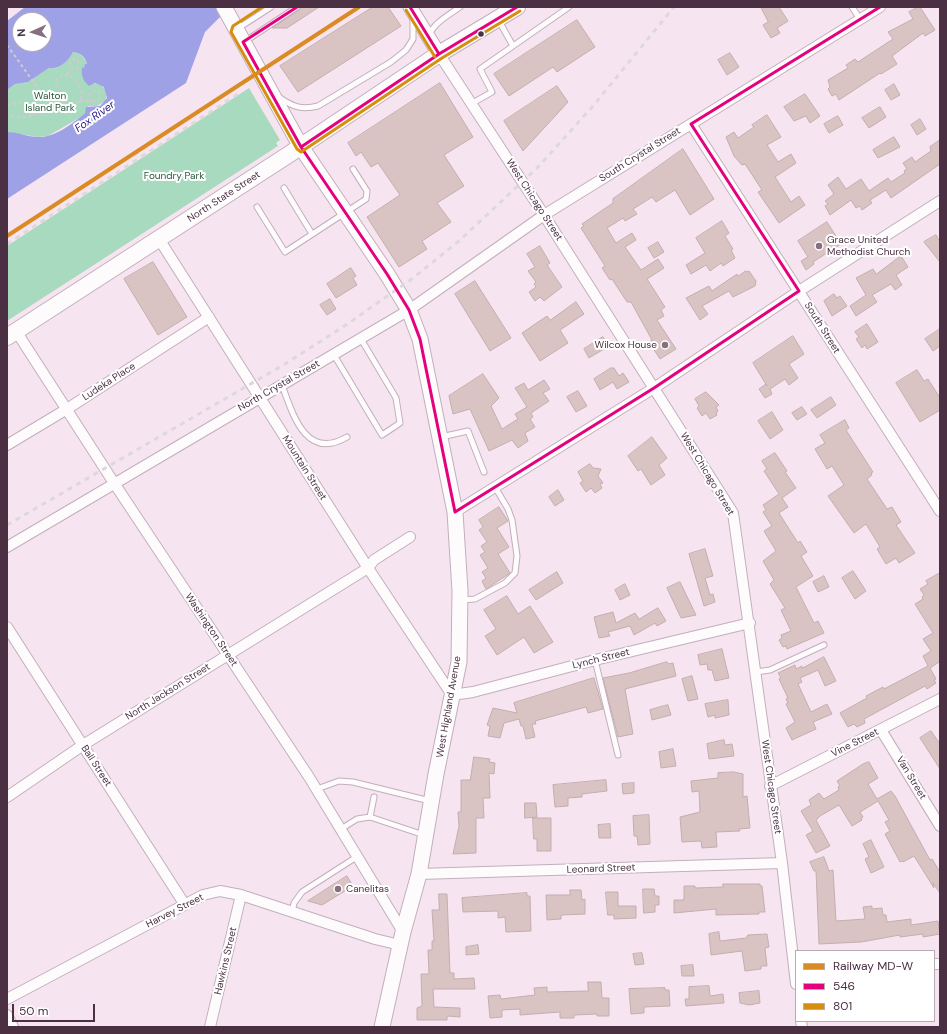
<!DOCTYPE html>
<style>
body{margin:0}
#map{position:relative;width:947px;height:1034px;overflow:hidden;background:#f6e5f0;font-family:"DM Sans",sans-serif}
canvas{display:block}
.frame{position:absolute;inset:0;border:8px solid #4b2f43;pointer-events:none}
.legend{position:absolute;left:795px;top:950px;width:140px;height:72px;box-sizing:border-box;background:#fff;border:1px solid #b7acb4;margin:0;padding:5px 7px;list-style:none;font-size:12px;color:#4b2f43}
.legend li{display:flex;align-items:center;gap:8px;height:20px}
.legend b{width:20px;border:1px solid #b7acb4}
.north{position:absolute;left:12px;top:12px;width:40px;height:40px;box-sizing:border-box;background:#fff;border:1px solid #b7acb4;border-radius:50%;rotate:267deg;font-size:11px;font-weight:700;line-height:16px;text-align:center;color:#4b2f43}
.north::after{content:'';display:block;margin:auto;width:14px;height:18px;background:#876f80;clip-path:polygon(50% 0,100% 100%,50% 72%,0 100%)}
.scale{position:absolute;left:12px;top:1004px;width:83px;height:18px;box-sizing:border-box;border:2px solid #4b2f43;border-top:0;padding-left:5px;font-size:12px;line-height:14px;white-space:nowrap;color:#4b2f43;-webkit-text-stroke:3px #fff;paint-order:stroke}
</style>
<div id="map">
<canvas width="947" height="1034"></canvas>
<div class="frame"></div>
<ul class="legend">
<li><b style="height:5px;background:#db8b25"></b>Railway MD-W</li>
<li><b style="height:5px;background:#e5007d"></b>546</li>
<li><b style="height:5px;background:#d58e0d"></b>801</li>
</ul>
<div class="north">N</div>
<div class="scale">50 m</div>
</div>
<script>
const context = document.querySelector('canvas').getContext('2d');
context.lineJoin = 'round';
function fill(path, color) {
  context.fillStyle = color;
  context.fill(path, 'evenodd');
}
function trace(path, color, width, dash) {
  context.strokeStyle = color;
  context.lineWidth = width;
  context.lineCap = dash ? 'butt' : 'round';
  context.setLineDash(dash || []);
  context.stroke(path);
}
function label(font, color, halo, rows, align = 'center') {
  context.font = font + ' "DM Sans",sans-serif';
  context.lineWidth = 4;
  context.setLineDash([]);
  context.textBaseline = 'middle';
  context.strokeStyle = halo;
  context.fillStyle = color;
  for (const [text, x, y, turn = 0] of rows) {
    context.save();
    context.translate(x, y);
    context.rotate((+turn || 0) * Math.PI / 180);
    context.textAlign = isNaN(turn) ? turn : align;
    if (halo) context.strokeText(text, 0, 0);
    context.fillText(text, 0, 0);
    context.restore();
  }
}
const green = new Path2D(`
 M73 52C81 53 84 56 87 64L84 68 82 67V74L90 84C102 82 110 90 105 101L97 106H88L85 113 79 118 48 136 38 137 7 132V90L15 84 28 82 49 68C60 70 67 61 73 52Z
 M249 88 280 140 276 143 278 146 7 321V246Z`);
const water = new Path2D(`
 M25 7H230L205 32 186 83 7 199V132C18 132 28 137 38 137 54 138 74 123 85 113L86 107 100 106 107 98 104 87 95 83 89 86C83 81 81 75 82 67L84 68 85 64H87C85 56 81 53 73 52 69 60 60 70 49 68L28 82 15 84 7 90V21ZM20 20H44V44H20Z`);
const building = new Path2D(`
 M301 7H319L287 28H272L299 10Z
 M373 7H388L401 26 298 92 280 66Z
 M761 7H779L788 21 777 28 780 33 771 38 763 25 768 22Z
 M918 7H920L935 30 925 36 923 33 892 56 897 64 881 74 880 73 839 100 836 94 832 96 828 89 830 87 828 80 848 68 846 65 855 59 858 62 893 39 888 32 913 19 909 12Z
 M577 20 595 47 557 72 553 67 509 96 494 74Z
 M730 53 739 67 727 75 718 60Z
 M440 83 473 137 444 155 464 186 437 203 451 222 422 241 427 249 399 267 367 217 400 195 378 163 371 167 361 152 356 156 348 143Z
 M894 84 900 95 891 100 885 90Z
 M557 86 568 102 523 151 504 121Z
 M805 94 820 116 810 123 806 116 794 121 784 107Z
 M880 107 886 117 869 128 862 118Z
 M767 115 781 137 767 145 778 162 791 154 796 163 775 177 791 202 799 196 805 205 779 223 758 192 762 190 745 164 742 165 734 156 726 137 734 132 738 138 754 127 752 125Z
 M838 116 843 125 829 133 824 124Z
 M920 119 926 129 917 135 911 125Z
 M894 137 900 147 878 158 873 150Z
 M940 140V164L891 198 886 190 870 200 872 203 862 210 860 206 856 208 851 200 830 215 825 206 828 204 825 201 834 194 828 185 838 177 846 189 861 179 869 191 888 178 891 182 905 173 904 171 907 169 903 163 912 157 915 162 931 151 930 147Z
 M683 149 714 199 690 215 675 190 656 202 652 197 649 199 633 209 637 214 625 221 623 218 607 228 616 243 632 233 636 240 625 247 641 270 658 259 664 268 647 279 665 307 661 310 664 316 657 320 676 349 660 359 649 342 652 340 631 302H627L612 279 610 280 602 268 605 266 581 228 584 226 582 224 613 203V199Z
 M722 221 729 233 725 236 733 249 731 250 735 258 723 266 721 263 710 271 706 265 691 274 686 265 705 253 696 238Z
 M827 222 841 244 813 262 814 264 806 270 801 261 808 257 798 241Z
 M936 235 940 242V262L924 242Z
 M658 242 664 252 654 258 648 248Z
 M540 246 550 263 547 265 562 287 544 301 540 297 535 301 529 292 536 287 534 284 536 282 528 271 535 267 527 254Z
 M901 256 908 267 896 275 902 285 895 290 891 284 872 295 877 302 856 316 850 306 866 295 856 278 873 269 876 274Z
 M153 262 187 317 158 335 124 279Z
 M351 268 356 276 353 278 357 285 336 298 327 284Z
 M746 271 747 272 749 271 756 281 755 286 733 297 729 291 702 306 708 314 700 320 686 298 709 286 712 291 737 274 738 276Z
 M475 281 511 338 490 351 455 294Z
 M834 294 837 298 840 296 847 306 832 316 824 301Z
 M330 299 336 309 327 315 320 305Z
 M576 302 584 314 560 330 568 343 540 361 522 333 547 316 550 320Z
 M867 324 878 342 867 349 865 345 862 348 856 339 859 337 855 332Z
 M940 329V346L933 351 925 339Z
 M793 336 804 354 789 364 798 378 789 385 785 379 770 389 772 394 765 398 759 389 766 384 767 386 753 363Z
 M603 337 609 346 589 358 584 349Z
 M611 368H614L619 376 623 373 629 382 617 389 613 382 600 390 594 379Z
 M917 370 924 381 928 379 940 398V410L920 422 896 383Z
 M483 374 499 398 491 406 502 429 518 419 515 414 527 407 515 388 524 383 528 390 544 380 550 389 543 393 549 401 531 413 533 417 530 419 535 427 525 433 528 441 518 448 512 440 489 451 470 409 453 414 449 396Z
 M578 391 587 406 576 412 567 397Z
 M706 392 719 405 716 407 718 411 716 413 717 415 710 419 706 413 702 416 697 408 699 406 695 399Z
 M831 397 836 405 817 418 811 410Z
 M802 407 807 414 797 420 792 413Z
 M772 412 783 430 770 439 758 421Z
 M845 420 849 428 846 430 873 472 871 473 872 475 867 479 887 509 892 507 901 522 896 525 915 553 899 563 896 558 886 564 877 549 880 547 866 524 854 533 828 496 844 485 832 466 827 469 815 449 825 443 820 435Z
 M652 437 667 458 659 465 665 475 651 485 641 469 638 471 628 456Z
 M775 453 787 471 785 472 796 488 782 498 788 507 779 513 798 543 800 541 807 552 801 556 813 576 796 587 814 623 818 621 824 633 787 649 786 646 783 647 779 640 782 638 781 635 791 631 781 610 785 608 770 584 774 580 763 561 776 551 764 531 772 526 763 512 766 510 763 505 779 494 764 471 767 469 762 461Z
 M590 464 593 468 601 469 598 476 603 483 600 484 602 488 595 493 591 488 586 492 580 483 583 481 578 472Z
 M558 490 564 500 555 506 549 497Z
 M499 507 508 521 497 528 509 547 498 554 510 573 486 589 482 581 486 578 482 572 488 568 480 555 485 552 481 546 487 542 479 530 483 527 479 520Z
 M705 549 713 576 705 578 710 595 713 594 715 602 704 606 689 554Z
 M853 571 866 591 855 599 842 578Z
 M557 572 563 583 536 600 529 590Z
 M940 573V664L939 662 930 668 936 679 934 680 936 683 927 689 925 686 864 719 865 723 857 727 854 724 848 727 840 713 867 698 866 696 883 687 884 689 928 666 923 656 931 651 923 639 933 633 915 604 923 599 922 597 924 595 920 589 928 584 926 581Z
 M824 576 829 587 818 592 813 582Z
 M680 582 696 615 681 618 667 588Z
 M625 584 630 595 620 600 615 590Z
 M507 596 518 614 530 606 553 642 534 653 524 637 497 655 485 636 496 629 484 610Z
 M658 608 666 621 657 626 655 623 634 635 630 626 608 632 610 636 599 638 594 617 613 612 616 623 635 613 639 619Z
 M722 649 729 678 715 681 712 670H708L707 664 700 665 698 655Z
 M824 657 836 681 825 686 818 670 800 678 802 682 798 684 811 712 827 704 832 714 813 722 816 729 792 740 786 728 795 722 786 704 788 703 786 699 788 698 779 679 781 678 778 673 795 665 796 669 802 666V668Z
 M667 662 668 664 673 663 676 676 625 689 633 734 618 737 603 678 629 673Z
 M692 676 698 699 688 701 682 679Z
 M594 678 603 709 588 713 586 707 535 721 536 724H532L535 737 526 739 523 726H521L519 719 504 723 500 738 488 736 490 726 487 725 493 708 517 713 514 703Z
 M728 700 729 715 715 718V715L708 717 705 704Z
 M668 705 671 715 652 720 650 710Z
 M931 731 940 744V769L920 738Z
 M724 740 725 745 732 744 734 756 709 759 707 744Z
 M673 749 676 766 661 768 659 752Z
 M474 757 490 759 489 762 495 763 494 774 489 773 490 798H483L484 818H476V853L453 854 459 826 458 812H461V780H470Z
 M869 762 878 778 868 784 877 799 891 791 895 796 930 860 932 859 940 872V893L933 883 934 888 914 856 903 862 902 861 900 862 885 834 890 831 885 822 889 820 878 801 860 812 863 817 861 818 862 820 852 826 839 805 820 816 816 820 830 846 816 853 806 835 813 831 801 811 811 805 809 800 819 793 824 799 839 790 838 787 840 786 837 781 863 764Z
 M734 772 743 774V797L747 796 750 828 739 829 740 831 716 832 717 847 702 848 701 841 682 842 680 817 700 812 699 791 692 792 691 781 718 778V773Z
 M606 780 607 791 582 794V797L568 798V806L555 807 553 785Z
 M634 783V793L623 794 622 784Z
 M525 803H536L537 817 525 818Z
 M649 815 650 844 638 845 637 836H634L633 816Z
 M533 818H551V851H537V839H534Z
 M610 824 611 838H599L598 825Z
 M871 840 884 867 871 873 865 859 869 857 863 844Z
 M824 857 829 871 833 870 836 921 865 919 863 907 872 906V909L882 908 883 915H886L887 922 911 919V925L938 921 940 934 923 937V934L900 937V935L861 942 819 944 816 871H814L810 862Z
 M347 876 353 886 322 905 308 901Z
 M723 884H760V886H762L765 912H759V914L716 915V909L674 913V900H684V886H695V888L723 887Z
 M643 889H654L655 896H659V905H655V912L644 913Z
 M570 890H581L582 900 585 899V914L561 915V919L547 920 546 895H570Z
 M606 892H618V906H636V918L614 919V915H608Z
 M527 893V896H530L531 931 506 932 505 917 498 918V911L463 912 462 898Z
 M439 894H447L450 973H454V979L474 978 475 989H433L434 1007 460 1008V1017L447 1016V1020H417V1008L422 1006 421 974H429L428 950H432V941H434L432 910H439Z
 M719 932 720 941 746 938 748 935 767 934 769 947 765 948 767 966H761V969L745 971 742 951 711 955 709 934Z
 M478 945 479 954 466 955V947Z
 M642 953 644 964 635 965 633 954Z
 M693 965 694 976H682L681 966Z
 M588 982H601L602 998H609V1016H597V1014L574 1015V1018H560V1012L520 1015V1009L502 1010V1017L490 1018 488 996 500 995 501 999 535 995 534 988 547 987V992L588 991Z
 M709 986 710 996 723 994 724 1003 686 1006 685 999H689V987Z
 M665 988V990H669L670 1006 644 1007V1013L631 1014 629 989Z
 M759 991 760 1003 749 1005 740 1003 739 993Z`);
const path = new Path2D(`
 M7 45 47 101C32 119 30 119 7 115
 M67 74 71 69 78 68V61L74 59 70 61 71 69
 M47 101 62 99 65 106H75L78 103C87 93 78 82 70 75H62L57 79 56 87 62 99
 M80 101H96L99 98V92L92 91 89 95 90 101
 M7 105 23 102 29 107 33 116`);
const service = new Path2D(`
 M852 7 860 19
 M499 21 513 46
 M237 29 271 7
 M429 35C435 22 449 15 460 7
 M244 42 297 7
 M280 98C293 107 302 110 318 106L391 62 406 50 413 39V20
 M471 104 492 92 480 69 569 7
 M284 188 312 234
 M257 207 285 252 366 199 367 191 353 169
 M334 355 382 435 400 423 396 398 361 339
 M282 385C293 415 306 461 347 437
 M441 437 468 431 484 472
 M461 600 475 599 505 583 515 573 517 556 512 520 508 509 495 487
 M595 660 618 755
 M756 672 770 670 824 645
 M317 789 339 781 353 782 430 801
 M370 817 374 797
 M341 829 357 819 370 817 424 835
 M292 912 294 903 302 892 358 856`);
const minor = new Path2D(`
 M439 54 544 215 733 513 782 863 796 984
 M691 124 940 511
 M159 239 368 568 452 695 473 692 595 660 750 623
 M16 331 114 483 309 777 403 932
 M7 445 67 409 209 317
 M455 512 654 388 799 291 940 201
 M7 547 409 310 544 215 880 7
 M7 627 185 905
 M881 730 940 826
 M770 786 940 699
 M7 797 83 745 368 568 374 560 410 537
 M419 874 782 863
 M934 964H940
 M7 999 203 895 220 891 241 895 375 939 400 945
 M7 1015 13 1027
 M801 1021 802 1027
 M210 1027 241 895`);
const tertiary = new Path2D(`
 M410 7 439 54`);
const secondary = new Path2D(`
 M224 7 301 147 387 274 409 310 420 339 455 512 460 591 459 662 436 774 419 874 403 932 382 1027`);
const primary = new Path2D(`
 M7 337 288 155 439 54 517 7`);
const rail = new Path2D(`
 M134 155 147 146
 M7 244 241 92
 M7 525 285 364 346 325 413 278 459 241 538 167 593 106 674 7`);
const bus1 = new Path2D(`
 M297 7 243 42 301 147 387 274 409 310 420 339 455 512 654 388 799 291 691 124 880 7
 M410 7 439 54
 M301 147 439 54 517 7`);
const bus2 = new Path2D(`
 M262 7 233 26 231 32 297 149 301 152 442 58 520 11
 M406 10 435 57`);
const rail1 = new Path2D(`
 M7 236 359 7`);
const markers = [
 [481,34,3.5,"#4b2f43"],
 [819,246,4,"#876f80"],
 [665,345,4,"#876f80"],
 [338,889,4,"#876f80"]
];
const parkNames = [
 ["Walton",50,96],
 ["Island Park",50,108],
 ["Foundry Park",174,176]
];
const streetNames = [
 ["South Crystal Street",640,155,-32],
 ["North State Street",224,197,-33],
 ["West Chicago Street",534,200,57],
 ["South Street",822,328,58],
 ["Ludeka Place",109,382,-33],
 ["North Crystal Street",279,386,-30],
 ["Mountain Street",304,468,58],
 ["West Chicago Street",707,474,59],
 ["Washington Street",211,630,56],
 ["Lynch Street",601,659,-14],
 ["North Jackson Street",168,692,-32],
 ["West Highland Avenue",449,707,-80],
 ["Vine Street",855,743,-27],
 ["Ball Street",96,766,57],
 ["Van Street",911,778,59],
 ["West Chicago Street",771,787,82],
 ["Leonard Street",601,869,-2],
 ["Harvey Street",175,911,-27],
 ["Hawkins Street",226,961,-77]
];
const poiNames = [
 ["Grace United",827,240],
 ["Methodist Church",827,252],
 ["Wilcox House",657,345,"right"],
 ["Canelitas",346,889]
];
const waterNames = [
 ["Fox River",95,117,-35]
];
fill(green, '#a8dabf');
fill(water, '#9fa1e6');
fill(building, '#dac3c3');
trace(building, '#c4adae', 1);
trace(service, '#c2afbc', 7);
trace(minor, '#c2afbc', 12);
trace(tertiary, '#c2afbc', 15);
trace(secondary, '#c2afbc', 17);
trace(primary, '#c2afbc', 18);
trace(path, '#d3cad0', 2, [3, 3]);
trace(service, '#fefbfd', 5);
trace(minor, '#fefbfd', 10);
trace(tertiary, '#fefbfd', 13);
trace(secondary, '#fefbfd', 15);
trace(primary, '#fefbfd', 16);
trace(rail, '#ddd8dc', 3, [5, 5]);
trace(bus1, '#e5007d', 3);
trace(bus2, '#d58e0d', 3);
trace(rail1, '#db8b25', 4);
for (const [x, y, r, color] of markers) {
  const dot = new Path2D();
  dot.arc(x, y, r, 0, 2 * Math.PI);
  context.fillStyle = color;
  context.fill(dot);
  trace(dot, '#fff', 1.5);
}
label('10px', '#27573c', '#fff', parkNames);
label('10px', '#4b2f43', '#fff', streetNames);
label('10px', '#4b2f43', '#fff', poiNames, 'left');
label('italic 11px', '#261686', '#fff', waterNames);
</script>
